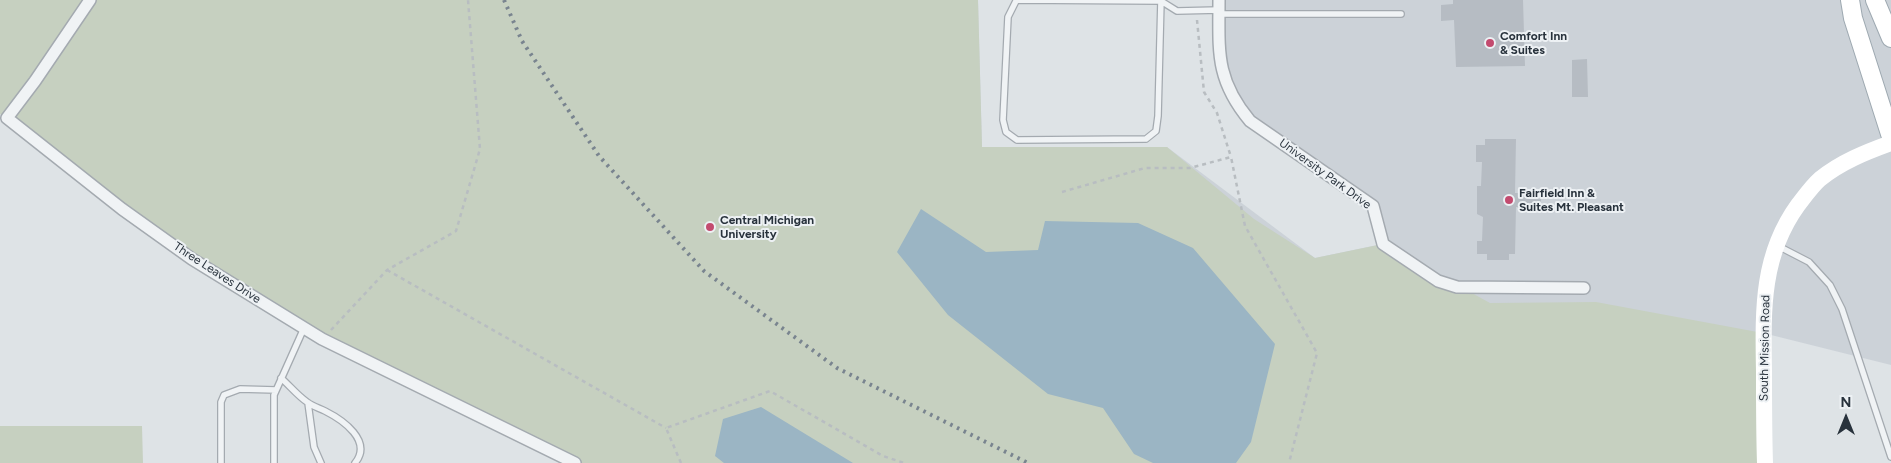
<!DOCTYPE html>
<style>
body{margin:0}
#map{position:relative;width:1891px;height:463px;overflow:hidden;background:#dee3e6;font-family:Figtree,sans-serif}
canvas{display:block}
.north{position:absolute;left:1821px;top:393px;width:50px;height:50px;-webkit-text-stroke:4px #edf1f4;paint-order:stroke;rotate:0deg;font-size:14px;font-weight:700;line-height:20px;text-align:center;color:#28323c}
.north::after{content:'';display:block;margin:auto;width:18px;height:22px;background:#28323c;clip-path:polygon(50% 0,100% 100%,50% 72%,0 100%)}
</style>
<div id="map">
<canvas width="1891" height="463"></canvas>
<div class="north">N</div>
</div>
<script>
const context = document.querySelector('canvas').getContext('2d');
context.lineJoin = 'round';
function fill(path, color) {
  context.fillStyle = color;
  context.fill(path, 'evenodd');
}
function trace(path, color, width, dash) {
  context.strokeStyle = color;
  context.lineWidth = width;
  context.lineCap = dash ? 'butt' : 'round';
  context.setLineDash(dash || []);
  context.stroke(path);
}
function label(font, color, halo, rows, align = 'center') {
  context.font = font + ' Figtree,sans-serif';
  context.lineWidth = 4;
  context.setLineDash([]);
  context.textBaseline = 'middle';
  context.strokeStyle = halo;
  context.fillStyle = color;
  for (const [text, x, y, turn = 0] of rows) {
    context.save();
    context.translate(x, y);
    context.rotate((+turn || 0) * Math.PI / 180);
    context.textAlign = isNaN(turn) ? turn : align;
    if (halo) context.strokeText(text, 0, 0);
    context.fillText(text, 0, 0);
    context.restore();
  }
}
const built = new Path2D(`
 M0 0H978L982 147H1167L1315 258 1382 244 1373 206 1250 121 1227 86 1219 0H1891V365L1763 333 1765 463 7 118 0 114Z`);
const green = new Path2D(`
 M0 0H978L982 147H1167L1254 219 1315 258 1383 244 1490 303 1596 302 1763 333 1760 463H575L322 339 192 259 0 114Z
 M0 426H142L143 463H0Z`);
const water = new Path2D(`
 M921 209 986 252 1038 250 1045 221 1138 223 1193 248 1275 344 1251 442 1236 463H1153L1134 454 1103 408 1048 394 948 315 897 252Z
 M761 407 853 463H724L715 456 723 419Z`);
const building = new Path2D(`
 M1453 0H1523L1525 66 1456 67 1454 20 1441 21V5L1453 4Z
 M1587 59 1588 97H1572V60Z
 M1485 139H1516L1515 193H1541V207H1516L1515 254H1509V260H1487V254H1477V241H1482L1483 217 1477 214V186H1481L1482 162H1476V145H1485Z`);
const path = new Path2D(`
 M1197 20 1204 92 1217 113 1231 157
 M1062 192 1145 168H1190L1231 157 1245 226 1317 353 1289 463
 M387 270 666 428
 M331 330 387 270 456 231 480 149 468 0
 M681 463 666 428 770 391 883 456 904 463`);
const lane = new Path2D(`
 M1016 0 1161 1 1177 11 1219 10
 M1016 1 1008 17 1003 120 1006 132 1017 140 1146 139 1156 131 1158 116 1161 0
 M1219 14H1401
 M1778 246 1809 262 1830 285 1842 309 1891 457
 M281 378C290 386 298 396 307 402 312 406 319 408 325 411 343 420 373 441 355 463
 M308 403 314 447 321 463
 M221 463V402L224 395 240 389 276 390
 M274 463V395L304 328`);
const street = new Path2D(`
 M90 0 35 81 7 118 122 209 192 259 322 339 575 463
 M1219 0C1219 51 1215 79 1250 121L1373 206 1383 244 1438 281 1457 287 1584 288`);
const secondary = new Path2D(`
 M1765 463C1764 433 1764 402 1764 372 1763 311 1761 256 1798 205 1805 196 1812 186 1820 179 1841 162 1866 152 1891 143`);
const primary = new Path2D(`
 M1850 0 1853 18 1891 137
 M1875 0 1891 38`);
const rail = new Path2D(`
 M504 0 522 41 599 156 704 271 837 368 1028 463`);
const markers = [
 [1490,43,5,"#c34b6f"],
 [1509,200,5,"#c34b6f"],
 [710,227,5,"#c34b6f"]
];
const poiNames = [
 ["Comfort Inn",1500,36],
 ["& Suites",1500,50],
 ["Fairfield Inn &",1519,193],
 ["Suites Mt. Pleasant",1519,207],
 ["Central Michigan",720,220],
 ["University",720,234]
];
const streetNames = [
 ["University Park Drive",1325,174,36],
 ["Three Leaves Drive",217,273,33],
 ["South Mission Road",1765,348,-89]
];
fill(built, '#ccd2d8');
fill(green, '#c6d0c0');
fill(water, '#9bb5c4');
fill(building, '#b6bcc3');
trace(lane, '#a4aab0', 8);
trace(street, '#a4aab0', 14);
trace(primary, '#9ea9b1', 20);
trace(path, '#b8bdc1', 2.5, [4, 4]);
trace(lane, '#f0f3f5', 5.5);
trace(street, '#f0f3f5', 11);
trace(secondary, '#fff', 16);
trace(primary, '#fff', 18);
trace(rail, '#79848f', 4, [2.5, 5]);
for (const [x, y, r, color] of markers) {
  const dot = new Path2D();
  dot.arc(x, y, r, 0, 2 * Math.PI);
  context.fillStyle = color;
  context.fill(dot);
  trace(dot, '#edf1f4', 2);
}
label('bold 12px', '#28323c', '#edf1f4', poiNames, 'left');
label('12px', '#28323c', '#edf1f4', streetNames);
</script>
